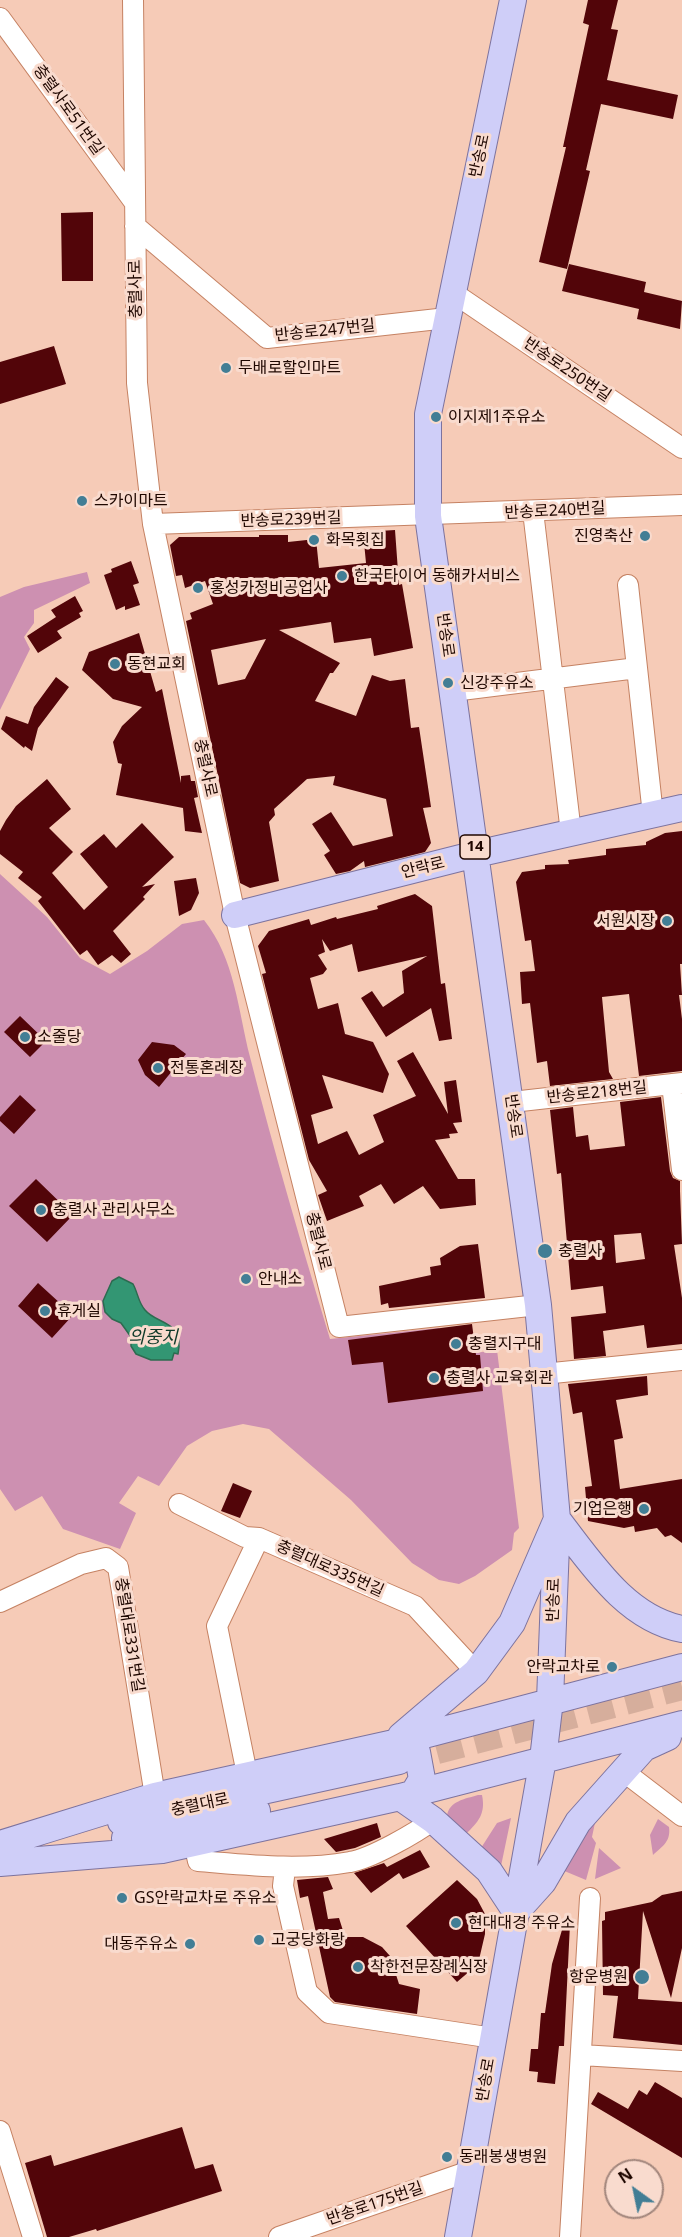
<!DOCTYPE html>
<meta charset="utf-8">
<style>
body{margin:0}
#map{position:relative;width:682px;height:2237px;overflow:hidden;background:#f6cbb7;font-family:"Noto Sans",sans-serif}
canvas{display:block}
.north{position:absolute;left:604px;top:2159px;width:60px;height:60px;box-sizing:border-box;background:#f9dbce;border:2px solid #a2867c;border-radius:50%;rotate:327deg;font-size:16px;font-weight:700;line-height:24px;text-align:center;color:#1f0700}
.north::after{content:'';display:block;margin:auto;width:21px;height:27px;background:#427e95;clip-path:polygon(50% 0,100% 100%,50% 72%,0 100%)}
</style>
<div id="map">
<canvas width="682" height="2237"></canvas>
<div class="north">N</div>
</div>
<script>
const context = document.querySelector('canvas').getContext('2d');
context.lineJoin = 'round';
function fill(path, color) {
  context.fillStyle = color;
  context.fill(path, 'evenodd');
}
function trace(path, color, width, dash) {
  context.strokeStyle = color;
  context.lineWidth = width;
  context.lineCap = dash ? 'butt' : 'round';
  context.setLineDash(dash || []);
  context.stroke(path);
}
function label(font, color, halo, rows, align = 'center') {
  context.font = font + ' "Noto Sans","Noto Sans KR",sans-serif';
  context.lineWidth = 6;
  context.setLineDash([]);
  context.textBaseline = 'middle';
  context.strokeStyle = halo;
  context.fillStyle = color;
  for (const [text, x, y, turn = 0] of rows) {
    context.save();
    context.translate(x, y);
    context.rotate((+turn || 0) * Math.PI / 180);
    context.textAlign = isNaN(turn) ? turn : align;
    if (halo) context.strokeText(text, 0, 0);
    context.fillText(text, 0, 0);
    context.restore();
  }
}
const green = new Path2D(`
 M87 572 90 583 34 610V623L24 637 30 649 0 710V597L24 587Z
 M0 874 47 917 80 958 110 974 147 951 182 924 204 920C235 959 238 1010 250 1057 274 1152 302 1246 330 1339L439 1328 444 1357 497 1350 519 1528 514 1533 512 1550 475 1576 459 1584 439 1580 412 1563 351 1500 269 1429 243 1424 212 1431 187 1446 159 1486 138 1476 119 1503 136 1513 120 1549 63 1529 42 1496 15 1511 0 1489Z
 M478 1795H482C486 1814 478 1822 466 1834L447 1816C449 1801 465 1799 478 1795Z
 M511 1818 501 1866 481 1848 497 1823Z
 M596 1818 592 1837 596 1843 586 1880 562 1870Z
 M658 1819 669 1827C671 1841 663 1846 653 1855L650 1835Z
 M599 1848 621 1868 595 1879Z`);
const water = new Path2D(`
 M119 1277 133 1284C138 1293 138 1302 145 1310 157 1325 185 1320 178 1354L174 1353 172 1360H151L136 1354 131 1346V1337L121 1323 112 1319 105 1312 103 1301 112 1281Z`);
const building = new Path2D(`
 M588 0H618L611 29 618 30 607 80 678 95 673 119 601 104 586 170 590 171 567 269 539 262 566 147H563L589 25 583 23Z
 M93 212V281H62L61 213Z
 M569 264 646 282 644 292 682 301 680 329 637 319 639 309 562 291Z
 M54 346 66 384 0 404V362Z
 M395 530 399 585 402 584 413 648 374 656 371 638 334 643 331 622 279 630 340 663 333 673H330L315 701 356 716 372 675 390 681 405 679 411 728 419 727 431 807 423 808 431 843 425 852 365 867 364 861 350 871 336 874 324 855 330 851 312 824 331 812 353 846 393 836 386 799 333 785 335 776 307 779 274 809 275 815 269 822 279 881 250 888 240 883 186 621 192 619 190 613 213 604 205 581 185 588 182 575 176 576 170 545 179 537H259V535H288V542L316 539 319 568 366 563 363 532ZM266 639 245 679 218 685 211 650Z
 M131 561 139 583 133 585 140 605 125 610V606L116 610 104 575 112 572 111 569Z
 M75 596 83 611 79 613 81 617 57 631 62 638 38 653 27 636 56 617 51 610Z
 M139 633 156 692 162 689 181 783V776L190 775 191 781H195L198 797 194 798 202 833 185 831 183 808 116 795 122 764 118 763 113 742 122 726 142 707 113 699 82 670 89 652Z
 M56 677 69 687 38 728 32 751 25 746 24 748 1 729 6 716 28 724 34 707Z
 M47 779 71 809 49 828 73 852 52 873 84 910 108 887 80 854 104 834 116 848 142 823 174 857 142 887 155 884 143 897 145 899 113 931 131 954 121 963 112 955 98 965 87 950 80 955 38 901 42 897 18 878 23 872 0 854V831L6 820 16 806Z
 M682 831V964H680L682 995H679L682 1019V1071L639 1076 629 994 602 997 609 1072 613 1079 550 1086 547 1061 537 1063 530 1003 522 1004 520 972 535 971 531 940 525 941 516 882 522 872 545 869V865L569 864 568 860 606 855V849L646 845V842L665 833Z
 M196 878 199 893 191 910 179 916 174 881Z
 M415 894 432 906 441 984 445 983 452 1039 439 1041 431 1008 386 1037 361 998 372 991 383 1007 404 993 402 971 427 956 358 972 352 944 330 951 322 939 325 952 318 955 327 969 323 974 310 978 318 1009 338 1003 345 1034 373 1042 389 1074 383 1093 322 1075 333 1108 311 1115 318 1144 347 1131 359 1155 384 1142 373 1115 416 1096 397 1061 413 1052 448 1114 444 1082 456 1080 462 1122 453 1123 458 1133 449 1134 450 1138 435 1140 458 1179H475L476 1205 440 1209 423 1186 394 1204 381 1184 359 1196 364 1206 327 1221 318 1195 327 1191 309 1160 262 974 266 973 258 946 269 931 309 919 311 925 336 917 337 919 378 909 377 906Z
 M20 1016 46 1041 30 1057 4 1032Z
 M152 1042 174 1045 186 1054 159 1087 145 1075 138 1060Z
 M20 1095 36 1110 14 1134 0 1121V1117Z
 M661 1097 670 1171 673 1178 680 1181V1191L682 1244 674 1245 682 1298V1344L647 1348 644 1325 603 1331 606 1356 574 1359 571 1317 606 1313 603 1286 571 1290 561 1173 557 1174 550 1110 573 1107 576 1137 588 1135 590 1150 625 1146 620 1102ZM641 1233 645 1259 616 1263 614 1235Z
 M36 1179 73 1215 47 1242 9 1206Z
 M478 1244 485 1298 389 1308 388 1303 381 1305 379 1286 431 1275 430 1267 441 1265 440 1258 460 1246Z
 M38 1283 73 1315 52 1338 18 1306Z
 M472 1324 476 1355H480L483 1391 388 1403 383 1362 352 1365 348 1340Z
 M647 1376 648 1395 616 1400 623 1438 614 1440 620 1489 682 1479V1543L671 1535 665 1537 657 1528 635 1532 634 1526 624 1528 588 1521 585 1487 592 1486 582 1412 573 1414 568 1384Z
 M233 1483 252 1491 240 1518 221 1511Z
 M377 1823 381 1837 355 1848 336 1852 324 1839Z
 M420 1850 430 1867 403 1879 399 1873 371 1893 354 1873 384 1863 387 1867Z
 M328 1877 333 1889 323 1892 328 1919 339 1918 345 1937H363L382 1947 390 1956 399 1984 420 1989 417 2014 335 2002 330 1997 308 1896 300 1898 297 1880Z
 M457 1880 477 1899 485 1914V1934L478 1964 457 1982 406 1926Z
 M682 1891V1948L671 1998 643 1911 638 1999 682 2002V2045L613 2038 618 1996 603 1995 602 1921 605 1920V1912L652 1902 662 1895Z
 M564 1923 570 1924 564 2046H559L555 2084 537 2082 538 2072 529 2071 531 2049H538L541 2013H545L552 1964Z
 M655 2082 682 2098V2158L591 2104 598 2092 628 2109 639 2090 647 2095Z
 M182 2127 195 2169 213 2164 222 2191 97 2231 96 2229 69 2237H47L25 2163 51 2155 54 2166Z`);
const majorTunnel = new Path2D(`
 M399 1761 682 1687`);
const minor = new Path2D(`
 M133 0 137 383 153 524 235 915 339 1327 538 1305
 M0 18 135 203
 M135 226 267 338 447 318
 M452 292 682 448
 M533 511 571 833
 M153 524 682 505
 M628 585 653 815
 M453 691 637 668
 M672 1084 682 1170
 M512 1102 682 1083
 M543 1374 682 1360
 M179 1504 245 1537 259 1538 415 1606 476 1672
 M0 1602 81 1564 106 1558 118 1567 155 1796
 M623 1771 682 1816
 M247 1774 217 1626 259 1538
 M194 1843 198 1861C249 1865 300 1871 350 1862 370 1859 416 1833 433 1820
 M285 1868 283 1886 307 1992 329 2013 493 2038
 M581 2055 682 2061
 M0 2131 33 2237
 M279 2237 470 2171
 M570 2237 590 1898`);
const major = new Path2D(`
 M235 915 476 854 682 808
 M401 1736 476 1672 512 1623 557 1519C590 1561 625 1618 682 1629
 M402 1740 417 1752 422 1779 413 1794
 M400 1797 433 1820 489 1871 516 1912 543 1882 578 1822 644 1748 668 1737
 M121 1822 399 1761
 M125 1838 257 1811
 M0 1844 155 1796 394 1743 682 1667
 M0 1863 162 1850 400 1797 682 1724
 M458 2237 543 1759 550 1700 557 1519 538 1305 428 516V414L513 0`);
const markers = [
 [226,368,6,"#427e95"],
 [436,417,6,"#427e95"],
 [82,501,6,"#427e95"],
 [645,536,6,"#427e95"],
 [314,540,6,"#427e95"],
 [342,576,6,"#427e95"],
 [198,588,6,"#427e95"],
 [115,664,6,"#427e95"],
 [448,683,6,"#427e95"],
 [667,921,6,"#427e95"],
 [25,1037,6,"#427e95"],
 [158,1068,6,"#427e95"],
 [41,1210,6,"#427e95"],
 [545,1251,8,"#427e95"],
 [246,1279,6,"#427e95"],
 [45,1311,6,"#427e95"],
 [456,1344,6,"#427e95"],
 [434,1378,6,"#427e95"],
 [644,1509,6,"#427e95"],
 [612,1667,6,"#427e95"],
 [122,1898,6,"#427e95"],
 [456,1923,6,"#427e95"],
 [259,1940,6,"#427e95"],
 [190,1944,6,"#427e95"],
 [358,1967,6,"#427e95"],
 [642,1977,8,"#427e95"],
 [447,2157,6,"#427e95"]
];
const shields = [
 [475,847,30]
];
const shieldNames = [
 ["14",475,847]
];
const streetNames = [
 ["충렬사로51번길",68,110,54],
 ["반송로",480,156,-78],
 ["충렬사로",136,289,-91],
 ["반송로247번길",325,331,-6],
 ["반송로250번길",567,370,34],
 ["반송로240번길",555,511,-3],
 ["반송로239번길",291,520,-2],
 ["반송로",445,635,82],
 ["충렬사로",205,768,78],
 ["안락로",423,868,-14],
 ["반송로218번길",597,1093,-6],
 ["반송로",513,1116,82],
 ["충렬사로",318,1241,76],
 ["충렬대로335번길",330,1569,24],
 ["반송로",554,1600,-88],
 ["충렬대로331번길",129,1635,81],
 ["충렬대로",200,1805,-12],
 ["반송로",486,2080,-80],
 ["반송로175번길",375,2204,-19]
];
const poiNames = [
 ["두배로할인마트",238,368],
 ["이지제1주유소",448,417],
 ["스카이마트",94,501],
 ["진영축산",633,536,"right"],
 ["화목횟집",326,540],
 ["한국타이어 동해카서비스",354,576],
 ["홍성카정비공업사",210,588],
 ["동현교회",127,664],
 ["신강주유소",460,683],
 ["서원시장",655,921,"right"],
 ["소줄당",37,1037],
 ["전통혼례장",170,1068],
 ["충렬사 관리사무소",53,1210],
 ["충렬사",558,1251],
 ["안내소",258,1279],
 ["휴게실",57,1311],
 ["충렬지구대",468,1344],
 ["충렬사 교육회관",446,1378],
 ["기업은행",632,1509,"right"],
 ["안락교차로",600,1667,"right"],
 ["GS안락교차로 주유소",134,1898],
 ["현대대경 주유소",468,1923],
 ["고궁당화랑",271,1940],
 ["대동주유소",178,1944,"right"],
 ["착한전문장례식장",370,1967],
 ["항운병원",628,1977,"right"],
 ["동래봉생병원",459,2157]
];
const waterNames = [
 ["의중지",153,1338]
];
fill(green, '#cd90b1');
fill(water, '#339673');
trace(water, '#2d6b50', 1.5);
fill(building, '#520509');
trace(majorTunnel, '#d6ae9c', 26, [26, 13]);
trace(minor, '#c58263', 22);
trace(major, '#7d739e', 28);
trace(minor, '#fff', 20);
trace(major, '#cfcef8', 26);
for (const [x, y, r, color] of markers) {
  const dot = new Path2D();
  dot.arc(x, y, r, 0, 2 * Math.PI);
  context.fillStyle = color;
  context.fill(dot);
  trace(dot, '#f9dbce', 2);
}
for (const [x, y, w] of shields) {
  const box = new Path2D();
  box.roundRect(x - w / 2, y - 12, w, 24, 4.5);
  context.fillStyle = '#f9dbce';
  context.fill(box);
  trace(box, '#1f0700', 1.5);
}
label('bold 15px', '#1f0700', null, shieldNames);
label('16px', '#1f0700', '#f9dbce', streetNames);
label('16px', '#1f0700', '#f9dbce', poiNames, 'left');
label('italic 18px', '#0e3929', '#f9dbce', waterNames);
</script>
